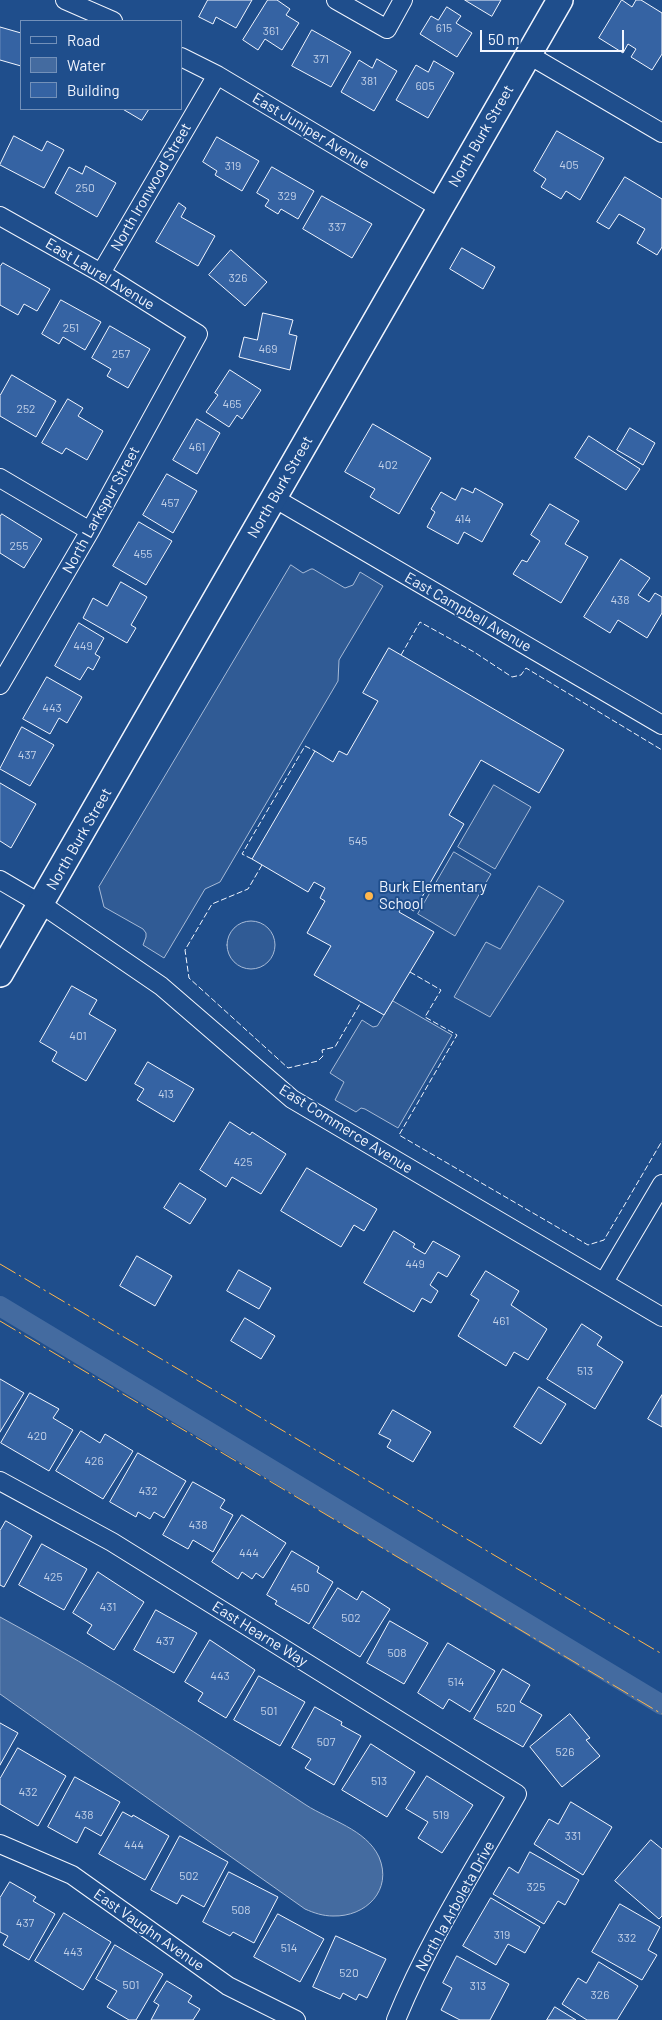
<!DOCTYPE html>
<style>
body{margin:0}
#map{position:relative;width:662px;height:2020px;overflow:hidden;background:#1f4e8c;font-family:Barlow,sans-serif}
canvas{display:block}
.legend{position:absolute;left:20px;top:20px;width:162px;height:90px;box-sizing:border-box;background:#1f4e8c;border:1px solid #7391ba;margin:0;padding:6px 9px;list-style:none;font-size:15px;color:#f2f6ff}
.legend li{display:flex;align-items:center;gap:10px;height:25px}
.legend b{width:25px;border:1px solid #7391ba}
.scale{position:absolute;left:480px;top:30px;width:144px;height:22px;box-sizing:border-box;border:2px solid #f2f6ff;border-top:0;padding-left:6px;font-size:15px;line-height:18px;white-space:nowrap;color:#f2f6ff;-webkit-text-stroke:4px #1f4e8c;paint-order:stroke}
</style>
<div id="map">
<canvas width="662" height="2020"></canvas>
<ul class="legend">
<li><b style="height:6px;background:#1f4e8c"></b>Road</li>
<li><b style="height:14px;background:#446ba0"></b>Water</li>
<li><b style="height:14px;background:#3563a3"></b>Building</li>
</ul>
<div class="scale">50 m</div>
</div>
<script>
const context = document.querySelector('canvas').getContext('2d');
context.lineJoin = 'round';
function fill(path, color) {
  context.fillStyle = color;
  context.fill(path, 'evenodd');
}
function trace(path, color, width, dash) {
  context.strokeStyle = color;
  context.lineWidth = width;
  context.lineCap = dash ? 'butt' : 'round';
  context.setLineDash(dash || []);
  context.stroke(path);
}
function label(font, color, halo, rows, align = 'center') {
  context.font = font + ' Barlow,sans-serif';
  context.lineWidth = 4;
  context.setLineDash([]);
  context.textBaseline = 'middle';
  context.strokeStyle = halo;
  context.fillStyle = color;
  for (const [text, x, y, turn = 0] of rows) {
    context.save();
    context.translate(x, y);
    context.rotate((+turn || 0) * Math.PI / 180);
    context.textAlign = isNaN(turn) ? turn : align;
    if (halo) context.strokeText(text, 0, 0);
    context.fillText(text, 0, 0);
    context.restore();
  }
}
const built = new Path2D(`
 M291 565 303 573 311 569H313L345 588 353 585 360 572 383 586 339 660 338 681 220 882 205 889 164 958 143 945 146 937V933L143 929 104 907 99 887Z
 M494 785 531 807 495 869 458 847Z
 M454 852 491 874 455 936 418 914Z
 M539 886 564 901 490 1017 454 997 486 942 500 949Z
 M227 945a24 24 0 1 1 48 0a24 24 0 1 1-48 0Z
 M393 1001 452 1035 398 1128 365 1109 361 1108 356 1112 335 1100 344 1082 330 1073 362 1020 373 1027 377 1026Z`);
const water = new Path2D(`
 M0 1617C106 1674 206 1739 306 1805 329 1820 366 1829 379 1857 393 1890 366 1917 333 1916 323 1916 314 1913 305 1909L0 1694Z`);
const canal = new Path2D(`
 M0 1306 662 1705`);
const building = new Path2D(`
 M208 0H252L236 28 216 17 213 24 199 17Z
 M268 0H277L290 9 286 15 299 23 282 50 265 39 258 50 243 40Z
 M465 0H501L492 16Z
 M622 0 632 7 636 0H641L662 13V54L652 70 631 57 636 49 628 44 623 53 599 38Z
 M447 7 461 16 456 23 472 33 457 57 420 34 431 16 438 20Z
 M0 27 21 33V66L0 60Z
 M312 30 351 52 331 87 292 66Z
 M377 59 397 71 374 111 341 92 359 60 372 68Z
 M434 61 454 73 428 118 396 100 416 65 428 72Z
 M123 109H149L142 120Z
 M557 131 604 158 580 200 566 191 561 199 541 187 546 179 534 171Z
 M14 136 42 151 47 141 64 150 44 188 0 165Z
 M217 137 259 161 242 191 215 175 217 171 203 162Z
 M86 166 116 183 97 217 55 193 69 167 82 174Z
 M272 167 314 191 298 219 281 209 278 214 265 206 269 200 257 193Z
 M625 177 662 199V247L657 255 637 243 645 229 619 214 609 229 597 222Z
 M322 196 372 224 352 258 303 229Z
 M179 203 186 208 181 217 215 236 198 266 156 242Z
 M462 248 495 267 483 289 450 269Z
 M231 250 267 282 245 306 209 275Z
 M3 263 50 289 37 311 24 304 18 315 0 305V267Z
 M61 300 101 322 85 350 63 337 59 344 42 334Z
 M263 313 293 320 289 334 297 336 290 370 239 357 244 337 257 340Z
 M110 326 150 349 128 388 107 376 111 369 92 358Z
 M230 370 261 390 242 419 237 415 229 427 206 412 218 395 215 393Z
 M12 375 56 401 36 437 0 416V396Z
 M68 399 83 408 78 416 103 431 87 460 66 448 62 454 42 443Z
 M197 419 220 433 197 474 173 460Z
 M373 424 431 458 399 514 370 497 375 489 345 472Z
 M630 428 655 443 643 465 617 450Z
 M589 436 640 469 626 490 575 458Z
 M167 474 197 491 173 533 143 515Z
 M462 488 473 493 475 488 503 504 482 542 464 532 458 544 427 527 435 512 431 509 441 492 455 500Z
 M550 504 579 521 565 544 588 557 561 603 513 574 522 560 527 562 540 541 531 535Z
 M2 514 42 539 24 568 0 553V517Z
 M139 522 172 541 146 585 113 566Z
 M621 559 650 578 638 595 649 602 655 593 662 597V613L647 638 618 620 610 633 584 617Z
 M121 582 147 597 131 625 136 628 127 643 83 618 93 598 107 606Z
 M79 623 104 638 95 654 100 657 93 670 88 667 80 680 55 666Z
 M389 648 564 750 539 793 481 760 449 815 464 824 414 911 403 905 399 912 434 932 384 1015 314 975 331 946 307 933 325 901 320 898 325 888 314 882 308 892 252 859 315 751 333 762 339 751 347 755 378 701 363 693Z
 M47 677 82 697 67 723 59 718 50 734 23 719Z
 M22 727 54 745 30 786 0 769Z
 M0 783 36 804 11 848 0 841Z
 M72 986 97 1000 89 1014 116 1030 86 1081 52 1061 57 1052 40 1042Z
 M148 1062 194 1089 174 1122 137 1100 144 1089 135 1084Z
 M230 1122 250 1135 252 1132 286 1154 261 1194 232 1177 226 1187 200 1170Z
 M307 1168 377 1209 364 1231 354 1225 341 1247 281 1211Z
 M180 1183 206 1199 190 1224 164 1208Z
 M394 1231 415 1244 413 1247 425 1254 433 1241 460 1256 447 1277 438 1272 430 1285 438 1291 431 1303 422 1298 414 1312 364 1283Z
 M137 1256 172 1276 155 1306 120 1286Z
 M239 1270 271 1288 259 1309 227 1291Z
 M486 1271 519 1291 511 1305 547 1329 528 1360 514 1352 506 1366 458 1336 479 1300 471 1295Z
 M245 1318 275 1336 261 1359 231 1341Z
 M582 1324 602 1337 597 1345 623 1362 595 1409 547 1379Z
 M0 1379 24 1393 0 1432Z
 M539 1387 566 1404 541 1444 514 1427Z
 M30 1393 59 1409 53 1418 73 1430 49 1471 1 1443Z
 M662 1395V1427L648 1419Z
 M393 1410 431 1432 413 1462 387 1447 391 1440 379 1434Z
 M81 1431 100 1443 105 1434 133 1451 103 1499 56 1471Z
 M138 1453 186 1481 164 1518 154 1512 150 1519 138 1512 136 1517 110 1502Z
 M193 1482 225 1500 220 1508 233 1515 213 1552 193 1540 188 1549 163 1535Z
 M242 1515 286 1543 263 1578 256 1573 252 1579 242 1572 238 1579 212 1562Z
 M6 1521 32 1536 4 1587 0 1585V1531Z
 M42 1544 87 1569 64 1610 19 1585Z
 M292 1551 319 1567 317 1572 333 1582 309 1624 275 1604 277 1601 267 1595Z
 M98 1572 144 1602 114 1650 87 1633 92 1625 73 1613Z
 M338 1588 357 1600 362 1591 390 1609 360 1657 313 1628Z
 M156 1610 197 1633 174 1673 134 1650Z
 M390 1621 428 1643 404 1684 367 1663Z
 M210 1640 255 1670 226 1718 198 1701 203 1693 185 1682Z
 M448 1643 495 1671 470 1712 449 1699 443 1709 418 1693Z
 M503 1669 530 1685 520 1702 542 1715 523 1747 474 1719Z
 M259 1676 305 1702 280 1746 234 1720Z
 M315 1707 342 1722 341 1725 361 1736 334 1785 305 1768 311 1759 292 1748Z
 M570 1714 590 1738 586 1740 600 1756 562 1787 530 1747Z
 M0 1723 18 1733 0 1765Z
 M371 1744 415 1772 387 1817 342 1790Z
 M18 1748 66 1776 38 1826 0 1804V1779Z
 M427 1776 473 1805 442 1853 418 1838 428 1822 406 1809Z
 M75 1777 120 1802 101 1836 85 1827 77 1843 48 1827Z
 M571 1802 612 1827 583 1875 534 1844 549 1819 558 1824Z
 M123 1812 132 1817 133 1815 169 1836 145 1880 99 1854Z
 M180 1836 228 1862 204 1907 182 1895 177 1904 151 1890Z
 M651 1840 662 1849V1916L659 1919 615 1881Z
 M530 1852 579 1880 565 1905 558 1901 544 1924 493 1894 509 1867 518 1873Z
 M229 1872 278 1897 254 1943 233 1932 230 1936 203 1922Z
 M10 1882 36 1897 33 1901 55 1914 29 1960 3 1945 8 1936 0 1932V1898Z
 M491 1898 540 1927 525 1953 508 1944 496 1965 463 1946Z
 M620 1904 660 1927 648 1950 657 1955 642 1980 592 1952Z
 M64 1913 111 1942 83 1990 35 1961Z
 M278 1914 324 1939 300 1982 254 1957Z
 M336 1936 386 1959 367 1998 359 1994 356 2000 343 1993 340 1999 313 1987Z
 M115 1945 163 1974 136 2020H129L107 2007 117 1991 96 1979Z
 M457 1956 509 1984 490 2020H460L441 2010 452 1988 443 1983Z
 M599 1962 638 1986 617 2020H587L562 2004 578 1978 586 1983Z
 M167 1981 192 1996 188 2002 200 2009 193 2020H151L159 2005 154 2002Z
 M555 2007 576 2020H547Z`);
const street = new Path2D(`
 M65 0 113 21
 M336 0 387 29 403 0
 M529 55 662 133
 M181 57 217 75 440 208
 M0 216 101 273 198 334 90 531 0 685
 M101 273 217 75
 M0 478 90 531
 M274 498 662 725
 M0 880 41 904 161 986 292 1099 662 1317
 M604 1282 662 1184
 M0 1481 112 1542 517 1794C475 1868 428 1941 396 2020
 M0 1844 72 1875 228 1986 296 2020`);
const secondary = new Path2D(`
 M0 974 560 0`);
const fence = new Path2D(`
 M401 655 420 622 474 652 512 677 521 675 526 668 662 750
 M252 859 242 854 305 746 315 751
 M262 865 248 889 212 904 185 950 189 978 288 1068 318 1061 323 1056 322 1050 335 1047 361 1002
 M410 972 441 990 425 1017 457 1035 399 1135 588 1245 604 1240 662 1141`);
const power = new Path2D(`
 M0 1264 662 1654
 M0 1321 662 1714`);
const markers = [
 [369,896,5,"#ffb74d"]
];
const numberNames = [
 ["615",444,28],
 ["361",271,31],
 ["371",321,59],
 ["381",369,81],
 ["605",425,86],
 ["405",569,165],
 ["319",233,166],
 ["250",85,188],
 ["329",287,196],
 ["337",337,227],
 ["326",238,278],
 ["251",71,328],
 ["469",268,349],
 ["257",121,354],
 ["465",232,404],
 ["252",26,409],
 ["461",197,447],
 ["402",388,465],
 ["457",170,503],
 ["414",463,519],
 ["255",19,546],
 ["455",143,554],
 ["438",620,600],
 ["449",83,646],
 ["443",52,708],
 ["437",27,755],
 ["545",358,841],
 ["401",78,1036],
 ["413",166,1094],
 ["425",243,1162],
 ["449",415,1264],
 ["461",501,1321],
 ["513",585,1371],
 ["420",37,1436],
 ["426",94,1461],
 ["432",148,1491],
 ["438",198,1525],
 ["444",249,1553],
 ["425",53,1577],
 ["450",300,1588],
 ["431",108,1607],
 ["502",351,1618],
 ["437",165,1641],
 ["508",397,1653],
 ["443",220,1676],
 ["514",456,1682],
 ["520",506,1708],
 ["501",269,1711],
 ["507",326,1742],
 ["526",565,1752],
 ["513",379,1781],
 ["432",28,1792],
 ["438",84,1815],
 ["519",441,1815],
 ["331",573,1836],
 ["444",134,1845],
 ["502",189,1876],
 ["325",536,1887],
 ["508",241,1910],
 ["437",25,1923],
 ["319",502,1935],
 ["332",627,1938],
 ["514",289,1948],
 ["443",73,1952],
 ["520",349,1973],
 ["501",131,1985],
 ["313",478,1986],
 ["326",600,1995]
];
const streetNames = [
 ["East Juniper Avenue",311,131,31],
 ["North Burk Street",481,136,-60],
 ["North Ironwood Street",151,187,-60],
 ["East Laurel Avenue",100,274,31],
 ["North Burk Street",280,487,-60],
 ["North Larkspur Street",101,510,-61],
 ["East Campbell Avenue",468,612,30],
 ["North Burk Street",79,839,-60],
 ["East Commerce Avenue",346,1129,32],
 ["East Hearne Way",260,1634,32],
 ["North la Arboleta Drive",455,1906,-61],
 ["East Vaughn Avenue",149,1930,35]
];
const poiNames = [
 ["Burk Elementary",379,887],
 ["School",379,904]
];
fill(built, '#305b95');
trace(built, '#a8bbd7', 1);
fill(water, '#446ba0');
trace(water, '#a8bbd7', 1);
trace(canal, '#446ba0', 20);
fill(building, '#3563a3');
trace(building, '#f2f6ff', 1);
trace(street, '#f2f6ff', 20);
trace(secondary, '#f2f6ff', 28);
trace(street, '#1f4e8c', 18);
trace(secondary, '#1f4e8c', 25);
trace(fence, '#f2f6ff', 1, [6, 2.5]);
trace(power, '#ffb74d', 1, [18, 4, 2.5, 4]);
for (const [x, y, r, color] of markers) {
  const dot = new Path2D();
  dot.arc(x, y, r, 0, 2 * Math.PI);
  context.fillStyle = color;
  context.fill(dot);
  trace(dot, '#1f4e8c', 2);
}
label('12px', '#c3d1e8', null, numberNames);
label('15px', '#f2f6ff', '#1f4e8c', streetNames);
label('15px', '#f2f6ff', '#1f4e8c', poiNames, 'left');
</script>
